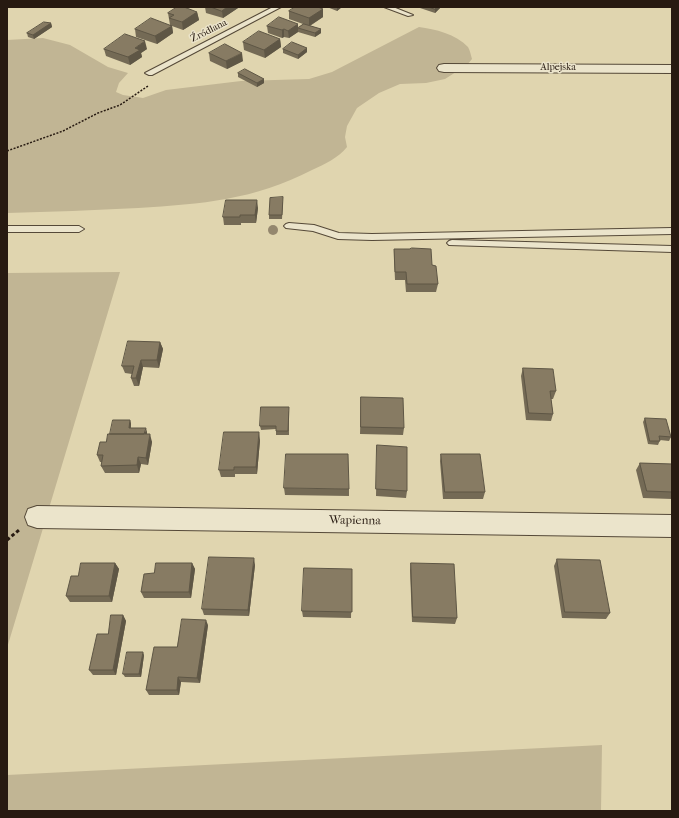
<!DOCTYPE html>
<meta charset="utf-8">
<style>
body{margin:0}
#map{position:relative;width:679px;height:818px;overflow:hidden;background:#e0d5af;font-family:"IM FELL French Canon",serif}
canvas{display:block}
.frame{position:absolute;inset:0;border:8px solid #271a11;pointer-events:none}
</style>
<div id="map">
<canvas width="679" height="818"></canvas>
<div class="frame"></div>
</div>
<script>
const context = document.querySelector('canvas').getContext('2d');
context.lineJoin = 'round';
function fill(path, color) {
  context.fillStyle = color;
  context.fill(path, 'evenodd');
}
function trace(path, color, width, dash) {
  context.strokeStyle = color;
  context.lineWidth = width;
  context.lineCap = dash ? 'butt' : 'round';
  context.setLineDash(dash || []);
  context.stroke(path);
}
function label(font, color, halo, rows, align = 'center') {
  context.font = font + ' "IM FELL French Canon",serif';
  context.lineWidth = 3;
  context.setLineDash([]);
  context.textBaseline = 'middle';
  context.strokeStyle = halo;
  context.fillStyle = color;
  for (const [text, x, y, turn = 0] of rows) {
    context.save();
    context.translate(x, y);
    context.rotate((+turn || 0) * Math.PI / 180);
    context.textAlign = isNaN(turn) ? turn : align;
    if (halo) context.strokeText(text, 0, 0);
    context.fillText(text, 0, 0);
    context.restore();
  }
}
const green = new Path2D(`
 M419 27C435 29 456 34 468 47 470 50 471 56 472 59L467 65 445 79 426 83 400 84 379 93 357 108 347 126 345 137 347 147C338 158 325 164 312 170 254 200 202 204 138 208 94 210 51 212 7 213V40L43 38 70 45 108 67 128 73 119 83 116 92 123 95 143 98 166 90 241 81 309 79 332 72Z
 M120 272 7 648V273Z
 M602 745 601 811H7V775Z`);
const pathFar1 = new Path2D(`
 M7 151 63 131 98 113 120 105 148 86`);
const path = new Path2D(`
 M7 540 19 530`);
const service = new Path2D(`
 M273 7H281L152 75H149L145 73Z
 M384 7H393L413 15 408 16Z
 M289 223 314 225 339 233 372 234 672 228V234L372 240 338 239 313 231 286 228 284 226 286 224Z
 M7 226H79L84 229 79 232H7Z
 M452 240 672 246V252L449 245 447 243 449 241Z`);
const minor = new Path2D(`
 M444 64 672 65V73L444 72 439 71 437 68 439 65Z
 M37 506 672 515V537L37 528 28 525 25 517 28 509Z`);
const trees = [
 [273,230]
];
const wall = new Path2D(`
 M205 7H238V8L223 18 206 13Z
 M327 7H342L337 11Z
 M417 7H441L435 13Z
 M323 9V17L310 26 321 29V33L315 37 298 32 289 38 284 37 282 38 268 33 267 26 298 24V28L303 24 289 19V11Z
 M197 12 199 20 183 30 172 26 173 33 157 44 136 37 135 29 170 25 168 13Z
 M51 23 52 27 34 39 28 37 27 33Z
 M280 39 281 47 265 58 244 50 243 42Z
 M307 48V52L298 59 283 53V49Z
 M104 49H147L141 53 142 57 130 65 106 56Z
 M209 53 243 61 227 69 210 61Z
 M238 73 264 79V83L257 87 238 77Z
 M283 202 282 219H269V215Z
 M258 208 256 223H241V225H224L223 217Z
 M394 249 432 265 438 284 436 292H406L405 280H395L394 257Z
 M160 342 163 349 159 368 143 367 139 386H134L131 378 132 374 125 373 122 366Z
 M523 368 556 391 553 399H551L553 414 551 421 526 420 521 376Z
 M361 397 404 428 403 435 360 434Z
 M289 411V435H276V429L261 430 260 426Z
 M645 418 671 437 669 441 660 440 658 445 648 444 643 422Z
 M130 420 131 424V428L147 432V434L152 442 148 465 141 464 139 473H105L101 466 102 462H100L97 455 106 442 110 434Z
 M260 440 257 474H235V477H221L219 470Z
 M377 445 407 491 406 498 376 496Z
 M441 454 485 492 483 499H443L440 461Z
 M640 463 672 464V499L643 498 636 470Z
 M284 488 349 489V496L285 495Z
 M557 559 610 613 606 619 562 618 554 566Z
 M115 563 119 569 112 602H70L66 596Z
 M192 563 195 569 191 598H144L141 592 154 573Z
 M411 563 457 618 455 624 412 622 410 570Z
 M255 565 249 616 204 615 202 609Z
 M352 569 351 618 303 617 302 611Z
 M123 615 126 621 116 675H93L89 670 108 634Z
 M208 625 200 683 181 682 179 695H149L146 690 177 647Z
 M144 655 141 677H125L123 674Z`);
const shadedWall = new Path2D(`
 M227 7H238V8L223 18 222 11Z
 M337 7H342L337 11Z
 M437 7H441L435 13V9Z
 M323 9V17L309 26V18Z
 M197 12 199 20 183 30 182 22Z
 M51 23 52 27 34 39 33 35Z
 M298 24V32L289 38 288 31Z
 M172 26 173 33 157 44 155 36Z
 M284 29V37L282 38V30Z
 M321 29V33L315 37V33Z
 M280 39 281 47 265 58 264 50Z
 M145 41 147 49 141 53 142 57 130 65 128 57 135 48Z
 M307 48V52L298 59V55Z
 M242 53 243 61 227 69 226 61Z
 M264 79V83L257 87V83Z
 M257 200 258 208 256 223 255 215Z
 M160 342 163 349 159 368 157 360Z
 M141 360 143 367 139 386 136 378Z
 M130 420 131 424 130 432 129 428Z
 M146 428 147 432 145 442 144 438Z
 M259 432 260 440 257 474 256 467Z
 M150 434 152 442 148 465 146 458Z
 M138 457 141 464 139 473 137 465Z
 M254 558 255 565 249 616 248 610Z
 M115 563 119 569 112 602 109 596Z
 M192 563 195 569 191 598 189 592Z
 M123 615 126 621 116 675 113 670Z
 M206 620 208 625 200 683 197 678Z
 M143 652 144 655 141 677 139 674Z
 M178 677 181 682 179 695 177 690Z`);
const building = new Path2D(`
 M177 7H184L197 12 182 22 169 18 174 15 168 13Z
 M211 7H227L222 11Z
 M295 7H318L323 9 309 18 289 11Z
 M429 7H437L435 9Z
 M279 17 298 24 288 31 284 29 282 30 267 26Z
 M151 18 172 26 155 36 135 29Z
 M44 22 51 23 33 35 27 33Z
 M304 24 321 29 315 33 298 28Z
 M259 31 280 39 264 50 243 42Z
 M125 34 145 41 135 48 140 50 128 57 104 49Z
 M292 42 307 48 298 55 283 49Z
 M225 44 242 53 226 61 209 53Z
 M245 69 264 79 257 83 238 73Z
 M283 197 282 215H269L270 198Z
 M226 200H257L255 215H240V217H223Z
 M412 248 431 249 432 265 436 266 438 284H407L406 272H395L394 249H409Z
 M128 341 160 342 157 360H141L136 378H131L134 366H122Z
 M523 368 553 369 556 391H550L553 414 529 413Z
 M361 397 403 398 404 428 361 427Z
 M261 407H289L288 431H276V426H260Z
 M645 418 666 419 671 437 659 436 660 441H650Z
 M113 420H130L129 428H146L144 434H110Z
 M224 432H259L256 467H234V470H219Z
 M108 434H150L146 458 138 457 137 465 101 466 103 455H97L100 442H106Z
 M377 445 407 447V491L376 489Z
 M286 454H348L349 489 284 488Z
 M441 454H480L485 492H445Z
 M640 463 672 464V492L647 491Z
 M209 557 254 558 248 610 202 609Z
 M557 559 600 560 610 613 565 612Z
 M81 563H115L109 596H66L71 576H78Z
 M156 563H192L189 592H141L144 574 154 573Z
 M411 563 454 564 457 618 413 617Z
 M304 568 352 569V612L302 611Z
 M111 615H123L113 670H89L97 634H108Z
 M182 619 206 620 197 678 178 677 177 690H146L154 647H177Z
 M127 652H143L139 674H123Z`);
const farStreetnames = [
 ["Źródlana",209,31,-27],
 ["Alpejska",558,68]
];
const streetNames = [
 ["Wapienna",355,521,1]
];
fill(green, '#c1b594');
trace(service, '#554938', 2);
trace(minor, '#554938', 2);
trace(pathFar1, '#271a11', 1.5, [2, 1.5]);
trace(path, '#271a11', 3, [3.5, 2.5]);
fill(service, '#ebe4cb');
fill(minor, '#ebe4cb');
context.fillStyle = '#94876e';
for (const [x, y] of trees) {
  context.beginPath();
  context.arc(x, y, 5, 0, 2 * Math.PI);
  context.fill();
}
fill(wall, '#746a55');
fill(shadedWall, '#5e5645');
fill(building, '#877b63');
trace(building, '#5e5645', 1);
label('10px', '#271a11', '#ebe4cb', farStreetnames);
label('12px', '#271a11', '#ebe4cb', streetNames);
</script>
